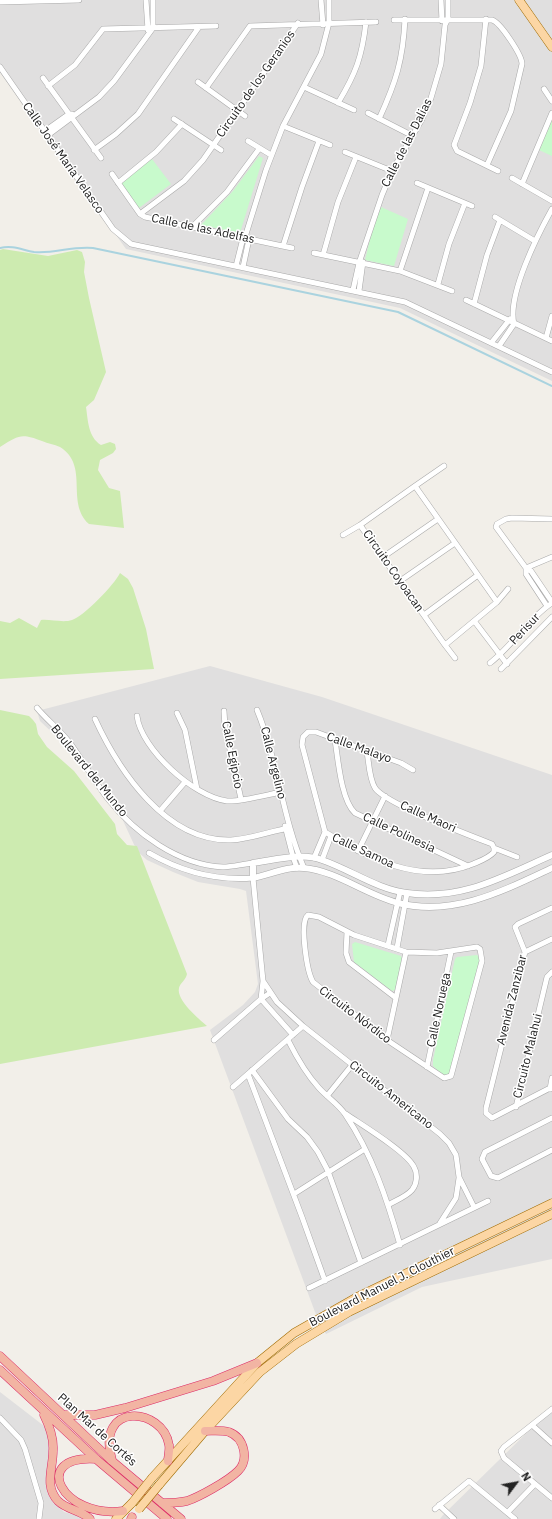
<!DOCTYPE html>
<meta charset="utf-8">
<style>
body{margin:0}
#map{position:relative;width:552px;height:1519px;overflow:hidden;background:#f2efe9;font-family:"IBM Plex Sans",sans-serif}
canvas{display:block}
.north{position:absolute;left:496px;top:1463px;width:40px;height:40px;-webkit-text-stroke:3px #fff;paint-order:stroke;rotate:58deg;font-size:11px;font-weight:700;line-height:16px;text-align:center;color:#222}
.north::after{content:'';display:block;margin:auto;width:14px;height:18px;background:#222;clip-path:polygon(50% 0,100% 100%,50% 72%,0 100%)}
</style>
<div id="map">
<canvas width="552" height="1519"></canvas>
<div class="north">N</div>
</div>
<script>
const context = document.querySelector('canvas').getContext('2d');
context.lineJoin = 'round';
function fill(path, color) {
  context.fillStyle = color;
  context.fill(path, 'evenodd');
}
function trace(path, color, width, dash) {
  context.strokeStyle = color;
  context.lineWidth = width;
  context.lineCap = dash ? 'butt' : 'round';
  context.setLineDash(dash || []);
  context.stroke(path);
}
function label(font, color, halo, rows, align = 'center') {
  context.font = font + ' "IBM Plex Sans",sans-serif';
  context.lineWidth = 3;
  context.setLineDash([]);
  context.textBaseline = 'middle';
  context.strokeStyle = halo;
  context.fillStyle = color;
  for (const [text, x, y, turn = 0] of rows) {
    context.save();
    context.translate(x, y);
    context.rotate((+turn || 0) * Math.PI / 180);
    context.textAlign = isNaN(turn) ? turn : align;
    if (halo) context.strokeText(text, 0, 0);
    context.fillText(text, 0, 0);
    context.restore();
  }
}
const residential = new Path2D(`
 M0 0H552V381L400 308 126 249 0 72Z
 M210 666 322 697 552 775V1259L422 1287 326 1334 315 1312 210 1030 243 1005 255 992 258 984 246 891 240 889 198 882 173 872 147 860 137 851 119 812 99 777 40 721 37 711Z
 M0 1392 48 1429 53 1456 46 1485 49 1496 64 1512 90 1519H0Z
 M552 1408V1519H440L443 1515Z`);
const grass = new Path2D(`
 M3 249 48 256 77 250 82 252 85 262 84 272 89 298 106 372 94 400 86 407C88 420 88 437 101 445L110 442 115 444 116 449 113 453 100 460 98 470 109 488 120 491 124 528 89 524C65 502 90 466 60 447 54 444 48 444 42 441 21 433 19 435 0 447V250Z
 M120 573 128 579 133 588 146 629 154 669 0 679V621L10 623 19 618 37 628 41 620C50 619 63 623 72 620 83 617 115 584 120 573Z
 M0 710 29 716 33 720 36 724 38 734 47 747 74 771 115 824 117 834 127 845 137 846 187 974C186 980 180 983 179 988 176 1000 199 1019 207 1026L0 1064Z`);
const park = new Path2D(`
 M552 120V156L539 150Z
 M259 156 263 158 240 233 201 225 233 191Z
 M152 159 171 184 139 208 120 183Z
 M381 207 408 219 394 266 365 260 372 231Z
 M355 942 401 956 402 959 395 990 392 991 354 962 352 944Z
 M477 955 480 958 449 1075 444 1076 433 1066V1060L455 959 457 957Z`);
const stream = new Path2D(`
 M0 248C13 245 22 250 34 252 54 254 71 246 93 248L398 312 552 386`);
const minor = new Path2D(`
 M146 0 148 30
 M321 0 323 25
 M441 0 442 21
 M0 2 79 0
 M486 19 481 66 470 103 454 145 457 151 498 171
 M394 20H492C500 22 522 55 522 64L511 111 487 165
 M0 67 113 229 131 244 405 302 552 372
 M43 78 101 158
 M198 82 245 116
 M48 86 75 65 103 29 216 26
 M304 87 354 110
 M206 88 250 26 376 22
 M544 89 552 101
 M338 103C356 73 362 57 366 22
 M368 113 413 136
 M174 119 221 150
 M379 119C396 82 403 60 405 19
 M283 126 330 145
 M45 131 69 114H72
 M48 135 99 97 114 81 153 28V0
 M248 141 271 155
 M94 150 116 134 138 114 199 27
 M345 152 392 171
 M112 174 140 214 145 217 292 248
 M512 178 552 201
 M118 183 156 152 182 124
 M417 183 472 206
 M522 184 552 113
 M140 214 184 181 203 160 298 23
 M495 217 535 241
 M191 228 227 192 259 149
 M283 246 302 187 319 141
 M314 253 400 271 452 291
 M323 255 338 202 356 157
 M236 266 243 238 246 234 266 170 283 126 321 54 329 23V0
 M243 267 249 239 247 237
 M400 271 428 188
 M438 284 449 244 465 203
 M353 290 359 263 382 195 392 171 421 121 431 98 441 64 445 25 448 19V0
 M359 291 363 262
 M466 300 552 341
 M474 304 487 255 500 220
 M546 338 552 316
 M491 343 510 319
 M499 346 514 324C507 295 538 234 552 209
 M415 486 497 602 445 645 360 525Z
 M415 486 444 466
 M552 519 512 518 506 519 497 524 496 527 526 568 531 571 552 602
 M343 535 360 525
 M383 557 438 519
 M526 568V574L547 606
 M526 568 552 557
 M400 581 455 543
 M497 602 508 589
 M424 615 478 575
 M475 622 507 664
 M445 645 455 658
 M490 663C512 646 530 617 552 603
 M501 669 552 617
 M37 708C47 720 60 730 70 743 83 761 94 781 108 799 135 833 178 865 223 867 232 867 243 864 253 863
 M257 710C278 761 282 817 304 868
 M224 711 225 727 241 799
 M177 713 185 730 197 789
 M137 716C141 749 194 797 227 801 240 802 266 795 281 792
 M95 719C119 771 166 842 231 840 251 839 270 831 290 828
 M335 740C338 759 341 800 355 813L468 866
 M367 752C369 763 369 778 375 788 385 803 471 836 492 844L494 848 517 857
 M413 770 401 763 316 732H308L303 737 302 745 325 832C370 858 419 886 473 864 480 861 489 858 494 852V848
 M160 811 185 782
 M285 826 293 857 297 868
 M358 851 385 796
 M149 853C182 872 215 881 253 878L263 981 261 999
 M314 858 325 832
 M322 860 331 836
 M552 908 518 924 515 927 525 952 486 1108V1113L492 1118 552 1087
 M308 915 319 917 354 935 406 952 437 953 477 947 480 949 482 961 451 1076 444 1078 387 1040 313 982C307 972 299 922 308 915Z
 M347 932 346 953 349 962 396 998
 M388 945 400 892
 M397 948 407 893
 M525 952 552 939
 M263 981 277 1002 303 1026 440 1134 449 1143 456 1155 459 1177 474 1207
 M261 999 293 1035
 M214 1040 261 999 270 993
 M288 1040C296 1056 306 1074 319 1088 327 1097 338 1104 345 1114 372 1154 387 1199 400 1245
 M387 1040 406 952
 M427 1067 451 952
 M252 1070 288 1119 307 1137 318 1152 328 1171 361 1263
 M248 1074 302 1217 325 1281
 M233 1087 303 1026
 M550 1089 552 1078
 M327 1096 352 1065
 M516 1107 547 977 552 972
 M346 1114C362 1125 407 1152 414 1167 418 1174 417 1184 412 1190 406 1197 396 1200 388 1205
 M552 1118 485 1152 482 1159 491 1176 498 1178 552 1150
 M294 1194 365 1149
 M440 1223 456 1198 459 1178
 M309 1288 488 1201
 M552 1409 504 1447 501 1451 504 1458 552 1498
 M0 1418 21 1440 25 1449 41 1503 39 1519
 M532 1425 552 1443
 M439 1505 454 1519
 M435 1509 469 1481 515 1519
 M508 1512 535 1484`);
const tertiary = new Path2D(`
 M552 855C504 876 462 901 407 893 377 889 351 870 322 860 301 852 275 860 253 863V878C269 875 287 866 304 868 337 871 366 895 398 903 453 917 503 891 552 868`);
const primary = new Path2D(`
 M519 0 552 47
 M152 1478 257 1363 294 1333 359 1296 552 1203
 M159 1485 205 1431 260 1372 296 1344 349 1312 552 1214
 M116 1519 132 1503`);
const trunk = new Path2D(`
 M0 1356 112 1461 181 1519
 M0 1370 96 1459 167 1519
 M44 1415C50 1427 54 1438 53 1451 53 1469 44 1486 58 1501 67 1510 81 1510 90 1519
 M63 1415H95L125 1408 213 1381 257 1363
 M96 1459C29 1455 62 1519 123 1511
 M112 1460C95 1401 163 1407 169 1445 170 1450 168 1456 168 1461
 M162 1503C170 1503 178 1503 187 1501 199 1497 228 1481 238 1471 249 1460 245 1438 229 1432 221 1430 213 1431 205 1431
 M131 1519 132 1517`);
const primaryBridge = new Path2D(`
 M132 1503 152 1478
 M139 1509 159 1485`);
const streetNames = [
 ["Circuito de los Geranios",256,84,-55],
 ["Calle de las Dalias",407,143,-63],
 ["Calle José María Velasco",63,158,55],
 ["Calle de las Adelfas",203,229,12],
 ["Circuito Coyoacan",393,571,55],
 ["Perisur",525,629,-47],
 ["Calle Malayo",359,748,20],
 ["Calle Egipcio",232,755,79],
 ["Calle Argelino",273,763,76],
 ["Boulevard del Mundo",89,771,51],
 ["Calle Maori",428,817,24],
 ["Calle Polinesia",399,833,25],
 ["Calle Samoa",363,851,25],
 ["Avenida Zanzibar",512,1000,-76],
 ["Calle Noruega",439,1010,-78],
 ["Circuito Nórdico",355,1015,37],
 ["Circuito Malahui",528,1056,-76],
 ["Circuito Americano",391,1095,38],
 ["Boulevard Manuel J. Clouthier",382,1287,-27],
 ["Plan Mar de Cortés",97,1430,42]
];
fill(residential, '#e0dfdf');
fill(grass, '#cdebb0');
fill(park, '#c8facc');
trace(stream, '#aad3df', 2);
trace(minor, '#a9a9a9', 6);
trace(tertiary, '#a9a9a9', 7);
trace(primary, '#a06b00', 9);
trace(trunk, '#dc2a67', 9);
trace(minor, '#fff', 5);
trace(tertiary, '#fff', 6);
trace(primary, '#fcd6a4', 8);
trace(trunk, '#f2b4a3', 8);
trace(primaryBridge, '#a06b00', 9, []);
trace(primaryBridge, '#fcd6a4', 8);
label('12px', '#222', '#fff', streetNames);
</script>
